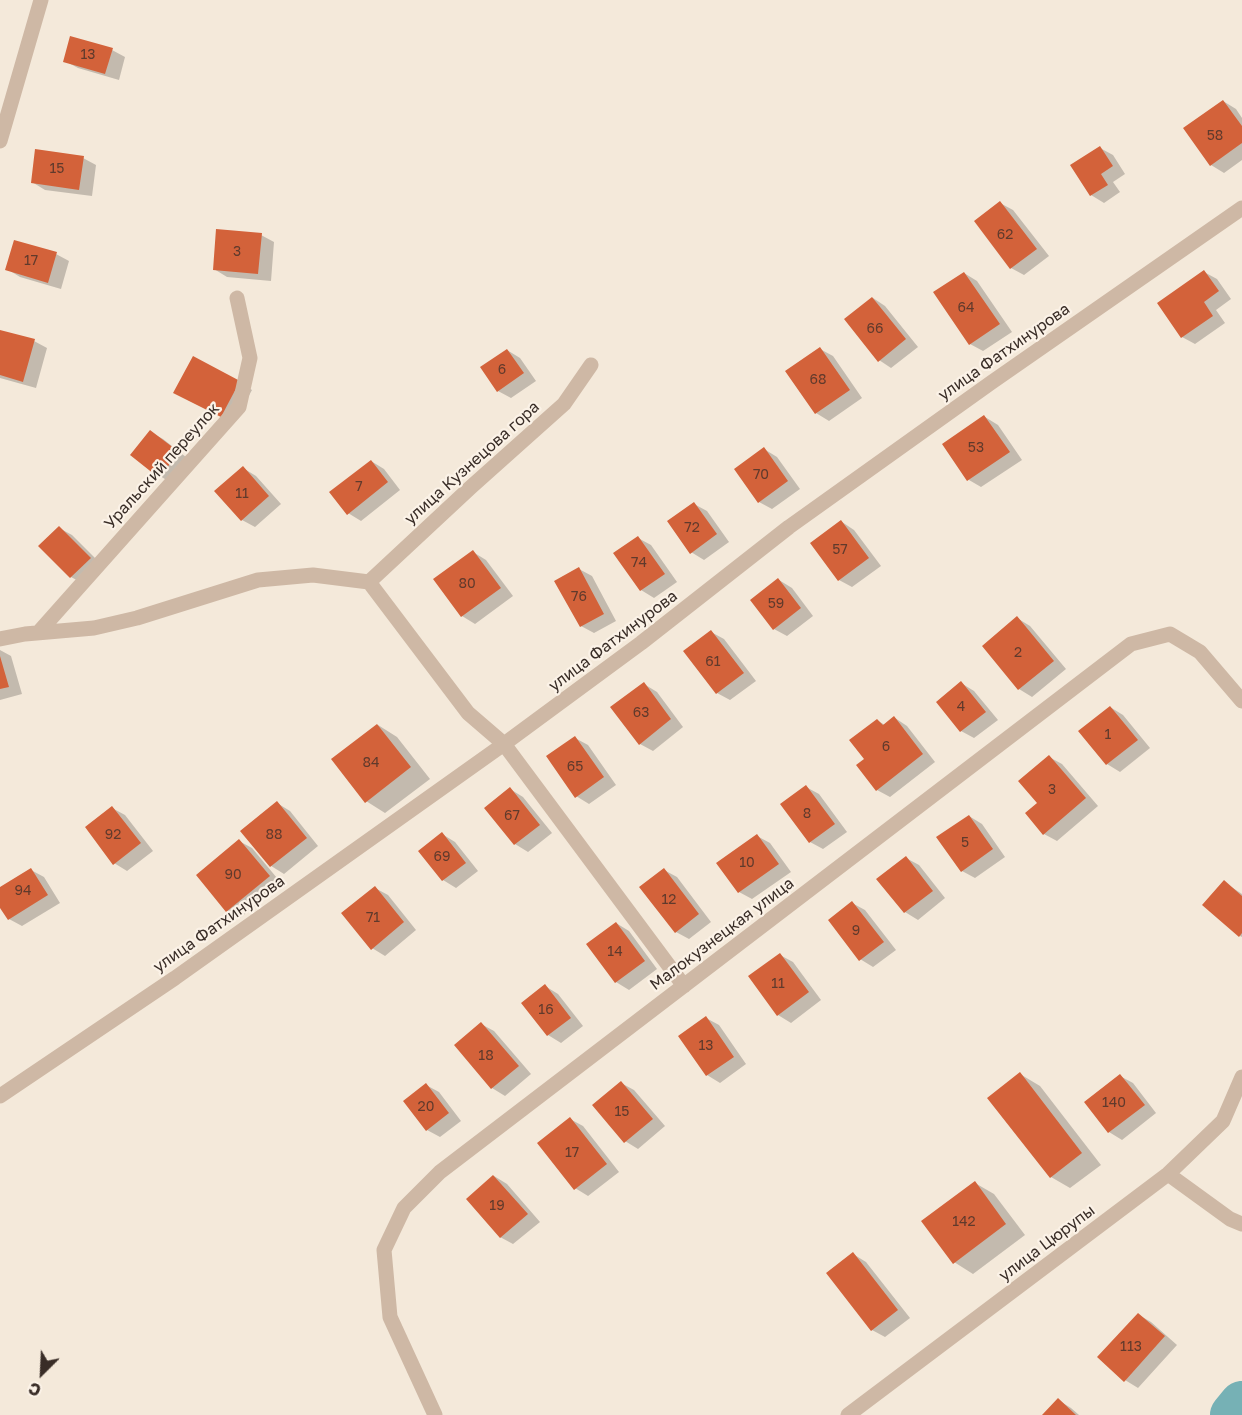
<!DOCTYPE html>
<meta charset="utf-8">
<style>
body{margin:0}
#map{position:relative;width:1242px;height:1415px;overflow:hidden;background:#f4e9da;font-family:"Golos Text",sans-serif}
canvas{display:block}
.north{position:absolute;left:12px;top:1343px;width:60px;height:60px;-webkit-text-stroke:4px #fbf2e7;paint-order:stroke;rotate:204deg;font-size:16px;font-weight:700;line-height:24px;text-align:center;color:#392d27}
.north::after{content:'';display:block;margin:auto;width:21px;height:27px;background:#392d27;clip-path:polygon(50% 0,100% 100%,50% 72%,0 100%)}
</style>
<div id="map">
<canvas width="1242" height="1415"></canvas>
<div class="north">С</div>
</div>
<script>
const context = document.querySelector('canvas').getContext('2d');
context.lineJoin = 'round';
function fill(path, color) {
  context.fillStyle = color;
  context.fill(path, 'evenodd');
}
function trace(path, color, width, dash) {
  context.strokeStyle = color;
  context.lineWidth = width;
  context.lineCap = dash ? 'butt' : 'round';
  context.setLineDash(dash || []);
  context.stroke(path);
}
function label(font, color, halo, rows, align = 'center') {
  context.font = font + ' "Golos Text",sans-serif';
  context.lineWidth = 4.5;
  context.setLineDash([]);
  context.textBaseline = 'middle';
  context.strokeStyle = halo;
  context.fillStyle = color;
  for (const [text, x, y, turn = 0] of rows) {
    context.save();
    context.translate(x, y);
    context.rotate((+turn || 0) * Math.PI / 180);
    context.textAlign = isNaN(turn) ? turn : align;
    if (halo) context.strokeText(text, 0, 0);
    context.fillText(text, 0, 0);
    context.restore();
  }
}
const shadow = new Path2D(`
 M112 50 125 57 119 80 78 68 65 61Z
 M1223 101 1236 109 1242 118V160L1224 173 1211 165Z
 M1100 148 1113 155 1125 174 1113 182 1120 192 1104 203 1091 195Z
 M83 158 96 165 92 196 45 190 32 182Z
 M1000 203 1013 210 1049 256 1024 275 1011 268Z
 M261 235 274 242 271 281 227 277 214 269Z
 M56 254 69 261 61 289 20 277 7 269Z
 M1204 272 1217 279 1231 299 1216 310 1225 323 1195 344 1182 337Z
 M964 273 977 281 1012 332 983 351 970 344Z
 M873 298 885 306 918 347 891 368 879 360Z
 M0 331 34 341 47 348 36 388 0 378Z
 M820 349 833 356 862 398 829 421 816 413Z
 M507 350 520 358 536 381 511 398 498 391Z
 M239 382 252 390 234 423 188 400Z
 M985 417 998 425 1022 460 981 487 969 480Z
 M150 432 163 439 191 461 173 484 160 476Z
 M764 449 777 457 800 489 772 509 759 502Z
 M371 461 384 469 400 490 361 521 348 513Z
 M243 468 256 476 281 504 255 527 242 520 216 491Z
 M694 504 707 511 729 542 704 560 691 552Z
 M842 522 854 530 881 566 852 587 839 580Z
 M59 528 72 535 103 566 84 584 71 577 40 546Z
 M638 538 651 545 677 582 654 598 641 590Z
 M473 552 486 560 513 596 475 624 462 616Z
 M579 569 592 576 616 621 594 633 581 626Z
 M779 580 792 588 813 616 787 636 774 629Z
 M1017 618 1030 626 1066 669 1032 697 1019 689 984 646Z
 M711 632 724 639 756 681 730 700 717 693Z
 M0 650 11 656 22 694 0 700Z
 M961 683 974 691 998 720 974 738 961 731Z
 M644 684 657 692 683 727 653 751 640 744Z
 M1110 707 1123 715 1150 748 1120 772 1107 764Z
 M895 718 907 726 935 762 890 797 877 790 866 759 878 721 885 725Z
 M378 725 397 737 430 779 385 813 366 801Z
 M575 738 588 745 616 785 589 804 576 796Z
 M1049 757 1062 764 1098 806 1057 841 1044 834 1039 803Z
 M806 787 819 794 847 832 823 849 810 842Z
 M510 789 523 797 552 833 528 852 515 844Z
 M277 803 290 811 318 846 284 874 268 864Z
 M112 808 125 815 153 851 127 871 114 863Z
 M969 816 982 824 1005 857 975 878 962 871Z
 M442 834 455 842 478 871 456 888 443 880Z
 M757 836 770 843 791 872 752 899 739 892Z
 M239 841 252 848 282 884 240 918 227 911Z
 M906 858 919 865 945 898 918 920 905 912 878 879Z
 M31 870 44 877 60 903 22 926 9 919 0 905V889Z
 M664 870 677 877 711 922 689 939 676 932Z
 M1224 882 1242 894V937L1240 936Z
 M375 888 388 895 416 930 385 956 372 948Z
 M852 903 865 910 896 950 873 967 860 959Z
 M616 923 629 931 657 969 629 990 616 982Z
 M780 955 793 962 821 1000 791 1023 778 1015Z
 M545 986 558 994 583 1026 561 1043 548 1035Z
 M706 1018 719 1025 746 1064 720 1083 707 1075 680 1036Z
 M481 1024 494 1031 531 1074 505 1096 492 1088 456 1046Z
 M1020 1074 1040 1086 1101 1165 1070 1188 1051 1177Z
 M1120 1076 1133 1083 1156 1113 1122 1140 1109 1132Z
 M621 1083 634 1090 665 1126 638 1149 625 1141Z
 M426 1085 439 1092 461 1121 440 1137 427 1130Z
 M570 1119 583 1126 619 1172 588 1196 575 1188Z
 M494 1176 507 1184 540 1222 513 1244 500 1237Z
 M975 1183 994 1194 1025 1235 973 1274 954 1262Z
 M853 1254 866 1262 910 1318 885 1337 872 1330Z
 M1139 1315 1151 1322 1177 1345 1138 1388 1125 1380Z
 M1058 1400 1071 1408 1079 1415H1044Z`);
const river = new Path2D(`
 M1233 1415 1242 1404`);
const building = new Path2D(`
 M70 36 113 48 105 74 63 62Z
 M1223 100 1242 126V143L1210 166 1183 128Z
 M1100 146 1113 166 1101 174 1108 185 1090 196 1070 165Z
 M35 149 84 156 79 190 31 183Z
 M1000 201 1037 249 1010 269 974 221Z
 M216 229 262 233 258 274 213 270Z
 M14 240 57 252 48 283 5 270Z
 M1204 270 1219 291 1204 302 1213 316 1181 338 1157 303Z
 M964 272 1000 324 969 345 933 292Z
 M872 297 906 339 878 362 844 319Z
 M0 330 35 339 23 382 0 375Z
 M820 347 850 390 815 414 785 371Z
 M507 349 524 373 497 392 480 367Z
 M193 356 240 381 221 417 173 393Z
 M984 415 1010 452 967 481 942 444Z
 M150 430 179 452 159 478 130 455Z
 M764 447 788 481 758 503 734 469Z
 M371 460 388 482 347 515 329 492Z
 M243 466 269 496 241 521 214 491Z
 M694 502 717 534 690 554 667 521Z
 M841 520 869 558 838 581 810 543Z
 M59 526 91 558 70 578 38 546Z
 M638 536 665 574 640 591 613 553Z
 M473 550 501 588 461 617 433 579Z
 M579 567 604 614 580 627 554 581Z
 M778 578 801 608 773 630 750 600Z
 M1017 616 1054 661 1018 690 982 646Z
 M711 630 744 673 716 694 683 651Z
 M0 656 9 687 0 689Z
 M961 681 986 712 960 732 936 702Z
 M644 682 671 719 639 745 610 707Z
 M1110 706 1138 740 1106 765 1078 731Z
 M894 716 923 754 876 791 856 765 864 759 849 740 877 719 883 725Z
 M377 724 411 767 365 803 331 759Z
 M575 736 604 777 575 798 546 756Z
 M1049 755 1086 798 1043 835 1025 813 1037 803 1018 781Z
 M806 785 835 824 809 843 780 804Z
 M510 787 540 825 514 845 484 808Z
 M277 801 307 838 270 867 240 831Z
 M112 806 141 843 113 865 85 827Z
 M969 815 993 849 961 872 936 837Z
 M442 832 466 863 442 881 418 851Z
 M757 834 779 864 738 893 716 863Z
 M239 839 270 876 226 912 196 875Z
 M906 856 933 891 904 913 876 879Z
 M31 868 48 895 8 920 0 908V887Z
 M664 868 699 914 675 933 639 887Z
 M1224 880 1242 896V933L1239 937 1202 905Z
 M375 886 404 922 371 950 341 913Z
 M852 901 884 942 859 961 828 920Z
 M616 922 645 961 615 983 586 944Z
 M780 953 809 992 777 1016 748 976Z
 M545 984 571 1018 547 1036 521 1003Z
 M706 1016 734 1057 706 1076 678 1036Z
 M481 1022 519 1066 491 1089 454 1045Z
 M1020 1072 1082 1153 1050 1178 987 1098Z
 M1120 1074 1145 1105 1108 1133 1084 1102Z
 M621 1081 653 1119 624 1143 592 1105Z
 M426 1083 449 1113 426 1131 403 1101Z
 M570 1117 607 1164 574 1190 537 1143Z
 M493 1175 528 1214 500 1238 466 1199Z
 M975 1181 1006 1224 953 1264 921 1221Z
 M853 1252 898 1310 871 1331 826 1273Z
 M1138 1313 1165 1336 1124 1382 1097 1357Z
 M1058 1398 1076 1415H1042Z`);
const minor = new Path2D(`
 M0 141 41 0
 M369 582 471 487 564 404 591 365
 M38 633 239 407 250 358 237 298
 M0 639 25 634 94 628 137 618 258 580 313 575 369 582 468 713 504 744 684 986
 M0 1096 175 978 504 744 641 643 789 527 992 382 1242 208
 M1168 1174 1230 1219 1242 1224
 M435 1415 390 1317 384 1250 404 1208 440 1172 1131 644 1170 634 1200 652 1242 701
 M848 1415 1168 1174 1223 1121 1242 1077`);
const numberNames = [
 ["13",88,55],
 ["58",1215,136],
 ["15",57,169],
 ["62",1005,235],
 ["3",237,252],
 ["17",31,261],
 ["64",966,308],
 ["66",875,329],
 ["6",502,370],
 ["68",818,380],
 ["53",976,448],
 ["70",761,475],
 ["7",359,487],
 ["11",242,494],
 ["72",692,528],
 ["57",840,550],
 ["74",639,563],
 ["80",467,584],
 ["76",579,597],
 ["59",776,604],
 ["2",1018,653],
 ["61",713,662],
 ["4",961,707],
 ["63",641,713],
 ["1",1108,735],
 ["6",886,747],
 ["84",371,763],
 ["65",575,767],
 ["3",1052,790],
 ["8",807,814],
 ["67",512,816],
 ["92",113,835],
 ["88",274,835],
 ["5",965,843],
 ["69",442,857],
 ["10",747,863],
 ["90",233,875],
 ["94",23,891],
 ["12",669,900],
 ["71",373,918],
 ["9",856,931],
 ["14",615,952],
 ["11",778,984],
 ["16",546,1010],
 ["13",706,1046],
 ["18",486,1056],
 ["140",1114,1103],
 ["20",426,1107],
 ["15",622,1112],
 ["17",572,1153],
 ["19",497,1206],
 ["142",964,1222],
 ["113",1131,1347]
];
const streetNames = [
 ["улица Фатхинурова",1004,352,-35],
 ["улица Кузнецова гора",472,463,-42],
 ["Уральский переулок",162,466,-48],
 ["улица Фатхинурова",613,641,-37],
 ["улица Фатхинурова",219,924,-35],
 ["Малокузнецкая улица",722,934,-37],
 ["улица Цюрупы",1047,1243,-37]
];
fill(shadow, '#0003');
trace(river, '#76b1b5', 46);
fill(building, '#d3623a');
trace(minor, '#ceb8a5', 15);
label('14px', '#603a2c', null, numberNames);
label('16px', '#392d27', '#fbf2e7', streetNames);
</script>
